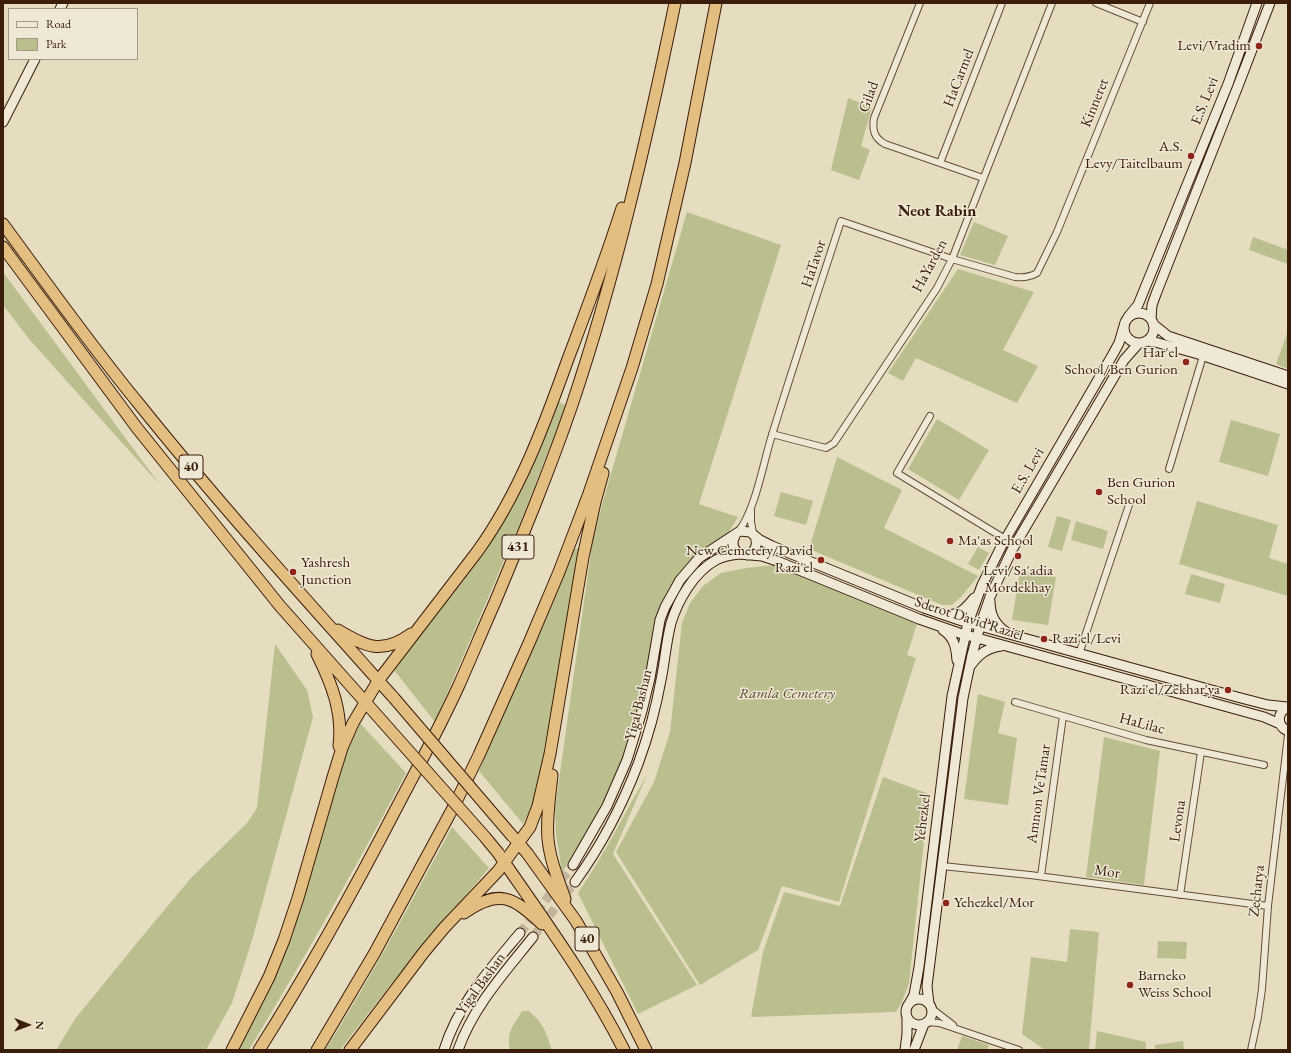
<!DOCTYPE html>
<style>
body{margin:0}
#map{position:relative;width:1291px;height:1053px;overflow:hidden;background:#e6dcc0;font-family:"EB Garamond",serif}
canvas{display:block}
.frame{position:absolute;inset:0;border:4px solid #3a1d0b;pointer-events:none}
.legend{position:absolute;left:8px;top:8px;width:130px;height:52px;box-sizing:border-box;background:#efe8d6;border:1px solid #a79785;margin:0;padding:5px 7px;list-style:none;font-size:12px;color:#3a1d0b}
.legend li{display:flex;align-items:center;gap:8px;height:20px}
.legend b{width:20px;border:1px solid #a79785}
.north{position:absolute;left:8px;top:1005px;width:40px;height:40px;-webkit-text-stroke:3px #efe8d6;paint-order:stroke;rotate:91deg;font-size:11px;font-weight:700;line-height:16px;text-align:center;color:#3a1d0b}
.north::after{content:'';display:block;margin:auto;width:14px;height:18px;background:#3a1d0b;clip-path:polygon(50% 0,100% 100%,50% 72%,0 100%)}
</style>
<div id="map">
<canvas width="1291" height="1053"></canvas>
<div class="frame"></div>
<ul class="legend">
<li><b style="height:5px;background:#efe8d6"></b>Road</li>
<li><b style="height:11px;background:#bbbf8e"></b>Park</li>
</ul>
<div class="north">N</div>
</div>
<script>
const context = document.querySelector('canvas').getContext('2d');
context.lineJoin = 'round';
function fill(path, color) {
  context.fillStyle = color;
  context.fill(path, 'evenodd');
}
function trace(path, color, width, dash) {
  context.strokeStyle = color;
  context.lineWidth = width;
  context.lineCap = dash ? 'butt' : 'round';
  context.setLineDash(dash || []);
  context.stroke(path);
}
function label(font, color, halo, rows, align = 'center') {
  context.font = font + ' "EB Garamond",serif';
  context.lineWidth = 3;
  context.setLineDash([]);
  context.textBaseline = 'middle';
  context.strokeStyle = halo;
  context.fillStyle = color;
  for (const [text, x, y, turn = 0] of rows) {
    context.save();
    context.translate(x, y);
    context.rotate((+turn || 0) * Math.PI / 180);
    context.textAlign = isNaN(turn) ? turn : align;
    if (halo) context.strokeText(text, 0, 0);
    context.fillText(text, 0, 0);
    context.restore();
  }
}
const green = new Path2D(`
 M848 98 872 107 861 146 870 150 859 180 831 170Z
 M687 212 781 245 699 504 738 517 725 538 698 555 682 570 670 586 660 605 653 628 645 687 620 766 612 787 590 831 562 872 556 834 555 809 592 544 603 501Z
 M974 222 1008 236 995 265 960 255Z
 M1253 237 1288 250V264L1249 250Z
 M958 269 1034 292 1003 350 1038 366 1017 403 916 358 903 381 888 373Z
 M3 272 160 485 29 339 3 305Z
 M1288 331V369L1276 364Z
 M558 401 566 406 523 516 435 722 394 670 498 531 512 508Z
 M937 419 989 450 959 500 908 469Z
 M1231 420 1280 434 1268 476 1219 462Z
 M837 457 902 490 884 528 978 576 961 597 952 605H942L809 549Z
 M781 492 813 501 806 525 774 516Z
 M1197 501 1278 525 1269 558 1288 564V596L1179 564Z
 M1057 516 1071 520 1062 551 1048 547Z
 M1076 521 1108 531 1103 549 1071 540Z
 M581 547 536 793 530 811 523 824 479 771 572 550Z
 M978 547 989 553 979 570 968 564Z
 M773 565 917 624 907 655 916 658 859 837 839 902 782 886 758 950 700 985 616 852 654 782 670 732 682 623 690 603 703 586 721 573 746 568Z
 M1020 571 1056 577 1048 625 1012 620Z
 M1191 574 1225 584 1220 603 1185 594Z
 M275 644 307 690 313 717 253 937 232 1003 206 1050H56L75 1019 136 944 191 878 247 823 257 808Z
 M978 694 1005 702 998 733 1017 738 1008 805 964 799Z
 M360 723 406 773C356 867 304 959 249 1050H238L315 858 341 771 352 739Z
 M1104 737 1160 751 1144 885 1086 877Z
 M647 775 613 854 697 985 638 1014 578 893C604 855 624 814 647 775Z
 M883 777 929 794 909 983 902 1002 896 1012 751 1017 763 952 784 892 840 906Z
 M452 827 489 868 392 983 340 1050H325C371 978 411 902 452 827Z
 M1070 929 1099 932 1089 1050H1045L1022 1034 1031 957 1067 962Z
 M1158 941 1187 942 1186 959 1157 958Z
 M522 1011H529C545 1025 545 1031 552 1050H510C506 1031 513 1027 522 1011Z
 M1097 1031 1146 1042V1050H1095Z
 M962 1036 989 1045 987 1050H957Z
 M1183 1041 1184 1050H1155V1045Z`);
const secondaryTunnel = new Path2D(`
 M520 933 573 865
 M533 937 575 882`);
const street = new Path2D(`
 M920 3 874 118C872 130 874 138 885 144L983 178
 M1096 3 1143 22
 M940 163 1002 3
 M930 416 897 473 1015 545
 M772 434 826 448 834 443 937 288 952 259 1052 3
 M1169 469 1203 356
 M751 511V522L753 533
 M738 532C756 509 763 463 772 435 794 363 818 292 841 221L952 259 1015 277C1024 278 1030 277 1037 273L1057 232 1150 3
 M1079 654 1130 502
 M1015 702 1146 740 1264 765
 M942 866 1030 875 1268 906
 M1041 876 1063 716
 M1180 895 1201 752
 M931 1008 953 1025
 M926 1022 939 1023 948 1026 1019 1050
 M1251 1050 1258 1017 1262 989 1268 906 1288 735`);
const secondary = new Path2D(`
 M60 9 63 3
 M3 122 35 59
 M1124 328a15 15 0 1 1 30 0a15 15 0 1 1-30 0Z
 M1128 317 1138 305 1228 84 1257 3
 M1151 319 1152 305 1156 294 1238 86 1270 3
 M1153 324 1168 336 1288 376
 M1146 341 1155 342 1198 354 1288 384
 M735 536C731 543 733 549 739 554L762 556 777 561 919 619 959 633 1264 717 1280 724
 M747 555C756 551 758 545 755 536
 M990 601C990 615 995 624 1006 632
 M948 615C961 614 966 608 974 598
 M943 630C954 637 956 647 957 660
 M971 665C979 654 987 648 1001 646
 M1288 707C1277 712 1276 726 1288 731
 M573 865 607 806 627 760 642 711 650 678 660 620 665 607 680 580 699 558 740 531 750 532 760 540 772 546 924 608 962 621 1237 697 1268 705 1287 707
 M575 882C601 846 622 806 638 764 648 737 656 708 661 680 665 661 666 642 671 623 678 600 694 572 716 560 723 556 731 555 739 554
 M906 1012a13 13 0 1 1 26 0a13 13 0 1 1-26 0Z
 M909 1004 914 995 919 967 952 696 968 623 982 585 1002 545 1113 354 1119 343 1124 326
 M929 1004 927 986 963 698 972 655 980 626 990 597 1012 550 1124 360 1139 343
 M444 1050C458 1004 490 969 520 933
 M458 1050C473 1007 505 972 533 937
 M905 1050 907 1034V1017
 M914 1050 924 1024`);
const highway = new Path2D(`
 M3 224C48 285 91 346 139 404 220 505 307 601 394 698
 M3 247 137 428 280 606 382 721
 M338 630C366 647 382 655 411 634
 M317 654C332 684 343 713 339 746
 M552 775C550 796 546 818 548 839 550 860 558 879 565 899
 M515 839 527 853 576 921 617 992 646 1050
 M500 856C544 920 589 981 624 1050
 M464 913C499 888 513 897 542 924
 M232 1050 269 977 284 940 298 898 333 777 342 748 353 723 378 681 477 552C519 494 544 426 568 359 587 309 606 258 622 208
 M259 1050C309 971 354 890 397 807 418 767 440 727 459 685 471 658 483 629 495 602 522 537 549 472 572 405 616 274 647 139 675 3
 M317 1050 374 954 453 808 479 755 529 643 559 572 588 496 632 368 657 284 685 163 716 3
 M350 1050 424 952 444 928 498 871 530 827 538 806 550 754 583 557 595 502 603 473`);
const highwayBridge = new Path2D(`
 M394 698 513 837
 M382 721 485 837 499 854`);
const markers = [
 [1259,46,4,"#8f2418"],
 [1191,156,4,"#8f2418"],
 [1186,362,4,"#8f2418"],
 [1099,492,4,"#8f2418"],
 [950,541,4,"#8f2418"],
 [1018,556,4,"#8f2418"],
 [821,560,4,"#8f2418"],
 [293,572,4,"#8f2418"],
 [1044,639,4,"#8f2418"],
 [1228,690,4,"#8f2418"],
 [946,903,4,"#8f2418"],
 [1130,985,4,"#8f2418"]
];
const shields = [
 [191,467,24],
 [518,547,32],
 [587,939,24]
];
const shieldNames = [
 ["40",191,467],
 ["431",518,547],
 ["40",587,939]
];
const poiNames = [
 ["Levi/Vradim",1251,46,"right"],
 ["A.S.",1183,147,"right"],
 ["Levy/Taitelbaum",1183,164,"right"],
 ["Har'el",1178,353,"right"],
 ["School/Ben Gurion",1178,370,"right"],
 ["Ben Gurion",1107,483],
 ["School",1107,500],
 ["Ma'as School",958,541],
 ["New Cemetery/David",813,551,"right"],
 ["Razi'el",813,568,"right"],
 ["Yashresh",301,563],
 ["Junction",301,580],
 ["Levi/Sa'adia",1018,571,"center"],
 ["Mordekhay",1018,588,"center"],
 ["Razi'el/Levi",1052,639],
 ["Razi'el/Zekhar'ya",1220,690,"right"],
 ["Yehezkel/Mor",954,903],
 ["Barneko",1138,976],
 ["Weiss School",1138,993]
];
const streetNames = [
 ["HaCarmel",959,78,-69],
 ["Gilad",869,97,-70],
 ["E.S. Levi",1205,101,-68],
 ["Kinneret",1095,103,-68],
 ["HaTavor",814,264,-72],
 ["HaYarden",930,266,-62],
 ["E.S. Levi",1028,471,-60],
 ["Sderot David Raziel",969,619,18],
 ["Yigal Bashan",639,705,-76],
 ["HaLilac",1142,724,15],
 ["Amnon VeTamar",1039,794,-82],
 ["Yehezkel",923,818,-83],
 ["Levona",1178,821,-82],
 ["Mor",1107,872,8],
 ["Zecharya",1257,891,-84],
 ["Yigal Bashan",481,984,-54]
];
const parkNames = [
 ["Ramla Cemetery",787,694]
];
const neighbourhoodNames = [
 ["Neot Rabin",937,212]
];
fill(green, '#bbbf8e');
trace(secondaryTunnel, '#c4b69c', 9, [9, 4.5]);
trace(street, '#654d38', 8);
trace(secondary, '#3a1d0b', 11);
trace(highway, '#3a1d0b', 13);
trace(street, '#efe8d6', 6);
trace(secondary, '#efe8d6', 9);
trace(highway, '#e3be80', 11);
trace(highwayBridge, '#3a1d0b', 13, []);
trace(highwayBridge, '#e3be80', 11);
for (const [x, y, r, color] of markers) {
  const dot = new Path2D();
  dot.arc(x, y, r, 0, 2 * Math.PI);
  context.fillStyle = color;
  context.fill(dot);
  trace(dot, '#efe8d6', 1.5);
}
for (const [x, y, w] of shields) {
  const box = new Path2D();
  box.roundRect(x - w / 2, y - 12, w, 24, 3);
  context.fillStyle = '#efe8d6';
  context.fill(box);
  trace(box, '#3a1d0b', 1);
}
label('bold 14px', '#3a1d0b', null, shieldNames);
label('15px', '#3a1d0b', '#efe8d6', poiNames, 'left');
label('15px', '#3a1d0b', '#efe8d6', streetNames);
label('italic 15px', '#5a462c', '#efe8d6', parkNames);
label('bold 16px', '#3a1d0b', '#efe8d6', neighbourhoodNames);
</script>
